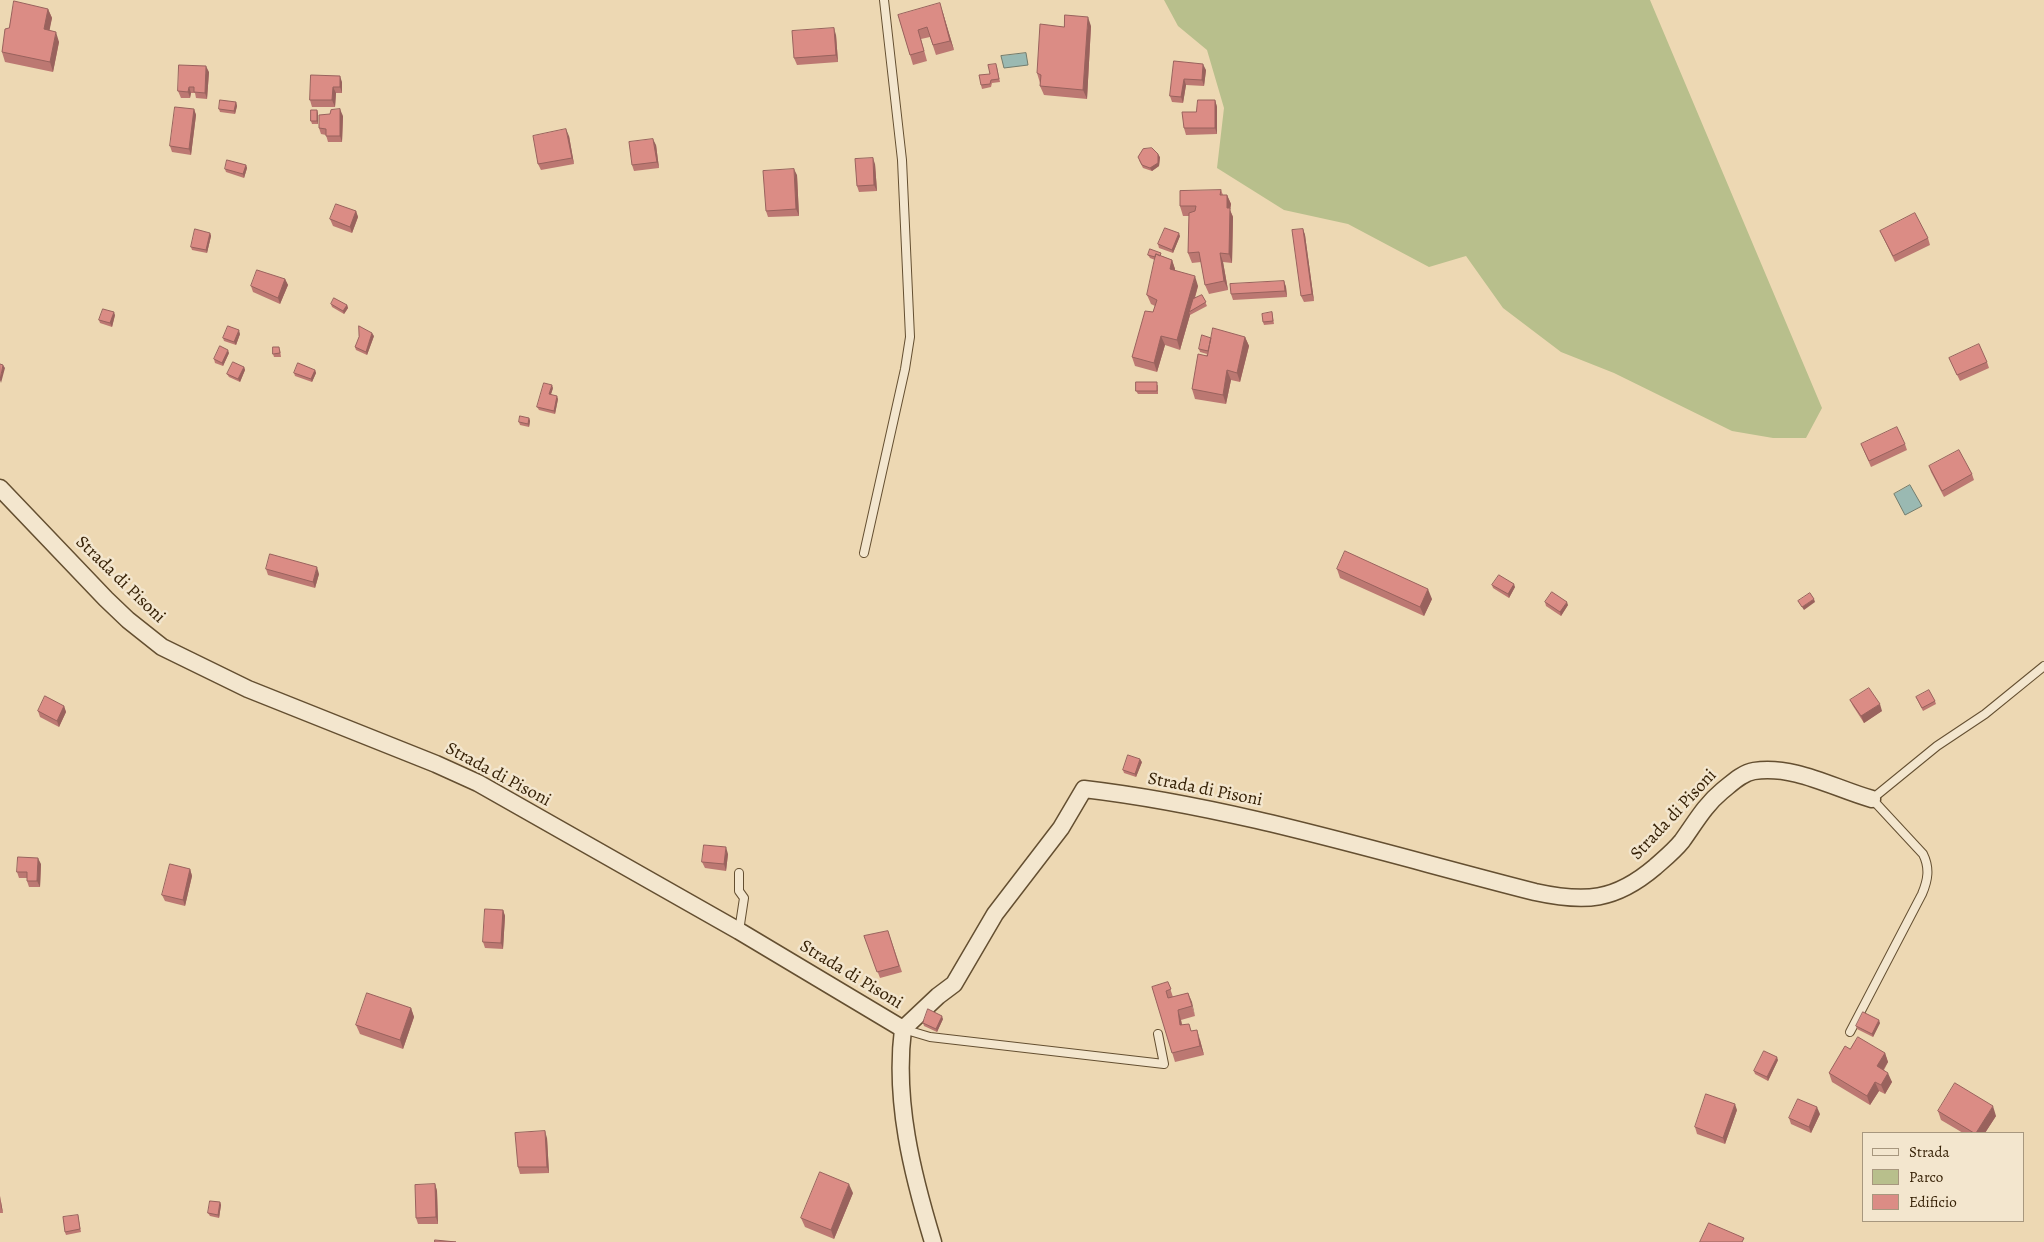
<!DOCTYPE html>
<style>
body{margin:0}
#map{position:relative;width:2044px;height:1242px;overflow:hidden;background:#edd8b3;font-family:Alegreya,serif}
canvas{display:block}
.legend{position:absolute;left:1862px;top:1132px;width:162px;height:90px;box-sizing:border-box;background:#f3e6ce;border:1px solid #a7977e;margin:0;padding:6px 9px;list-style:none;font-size:15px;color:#362106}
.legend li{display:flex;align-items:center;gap:10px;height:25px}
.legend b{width:25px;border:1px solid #a7977e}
</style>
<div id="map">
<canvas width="2044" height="1242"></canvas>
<ul class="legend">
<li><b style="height:6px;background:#f3e6ce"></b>Strada</li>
<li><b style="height:14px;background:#b8bf8c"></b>Parco</li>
<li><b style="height:14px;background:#db8c85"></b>Edificio</li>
</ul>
</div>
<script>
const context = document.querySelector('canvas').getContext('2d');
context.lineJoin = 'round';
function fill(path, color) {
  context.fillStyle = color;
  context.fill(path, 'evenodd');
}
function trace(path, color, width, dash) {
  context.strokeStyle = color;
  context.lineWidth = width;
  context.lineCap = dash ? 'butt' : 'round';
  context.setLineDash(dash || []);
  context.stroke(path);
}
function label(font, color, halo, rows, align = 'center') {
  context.font = font + ' Alegreya,serif';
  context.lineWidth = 5;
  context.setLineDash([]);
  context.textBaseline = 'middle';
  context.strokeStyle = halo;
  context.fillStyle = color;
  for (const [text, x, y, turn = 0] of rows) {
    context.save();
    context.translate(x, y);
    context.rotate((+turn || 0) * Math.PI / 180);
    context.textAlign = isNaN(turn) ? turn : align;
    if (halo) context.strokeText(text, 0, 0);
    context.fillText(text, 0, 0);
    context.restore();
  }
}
const green = new Path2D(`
 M1164 0H1650L1822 408 1806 438H1773L1732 431 1614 373 1561 352 1503 308 1466 256 1429 267 1348 224 1284 210 1217 168 1224 108 1207 50 1178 26Z`);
const water = new Path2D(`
 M1026 53 1028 65 1004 68 1001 56Z
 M1910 485 1922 506 1905 515 1894 494Z`);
const lane = new Path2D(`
 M864 553 905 369 910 337 902 160 884 0
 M739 873V891L744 898 739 931
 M903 1029 930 1037 1164 1064 1158 1034
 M1850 1032 1922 894C1928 880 1930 868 1923 854L1872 799 1937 746 1985 714 2044 666`);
const street = new Path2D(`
 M0 488 106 599 128 620 162 647 248 689 436 764 478 783 739 931 903 1029
 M903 1029 938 996 954 984 995 914 1061 828 1084 789C1237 807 1385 854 1535 892 1585 903 1615 901 1655 867 1664 859 1674 851 1682 841 1695 823 1705 805 1722 791 1732 783 1742 773 1754 771 1795 765 1833 788 1872 799
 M903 1029C894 1101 912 1173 933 1242`);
const wall = new Path2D(`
 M48 9 52 18 49 30 59 42 53 72 5 62 2 52 9 28Z
 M943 13 954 50 936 55 930 37 921 39 927 61 913 65 898 15Z
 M1091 26 1087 99 1044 95 1040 86V83L1037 73Z
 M836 35 838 62 797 65 794 58Z
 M1174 61 1206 70 1204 86 1186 85 1183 103 1172 102 1170 96Z
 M997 67 1000 82 992 83 991 87 982 89 981 85Z
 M209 72 207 99 196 98 195 93H191L190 98H181L178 91Z
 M311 75 342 82V93H336L335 107H312L310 100Z
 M1215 100 1217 107V134L1186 135 1184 128 1196 112Z
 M236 102 237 106 235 114 220 112 219 109Z
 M194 109 196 115 191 155 172 152 170 146Z
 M317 110 318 114V124H312L311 121Z
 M343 116 342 142H328L326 135 321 134 319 128Z
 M569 136 574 164 541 170 538 164Z
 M656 145 659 168 634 171 632 165Z
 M1160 157 1159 166 1152 171 1143 168 1139 160Z
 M875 164 877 191 859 192 857 186Z
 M246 165 247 168 244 178 226 172 225 169Z
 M797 175 799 216 768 217 766 211Z
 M1221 190 1223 195H1227L1231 204 1230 210 1233 217 1232 263 1223 262 1228 290 1209 294 1205 285 1201 262 1192 263 1188 253 1189 216H1183L1180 206Z
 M356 211 358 217 352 233 333 226 330 219Z
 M1303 229 1305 235 1314 301 1304 302 1301 296Z
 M1880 231 1928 238 1930 245 1895 262Z
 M210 233 211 236 207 253 192 250 191 247Z
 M1180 236 1173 253 1159 248 1158 244Z
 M1148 255 1162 256 1172 260 1175 269V270L1198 286 1195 298 1202 295 1207 306 1190 315 1180 350 1165 345 1157 372 1135 366 1132 357 1153 312 1155 306 1151 304 1147 295 1155 260 1150 258Z
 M285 279 288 285 280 304 253 292 251 286Z
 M1284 281 1286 287 1287 297 1233 300 1231 294Z
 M331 304 347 305 348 308 344 314 332 307Z
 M1272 312 1274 324 1264 325 1263 322Z
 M115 315 112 327 100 323 99 320Z
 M240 334 236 345 224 341 223 338Z
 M374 336 367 355 356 350 355 347Z
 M1245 337 1249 346 1240 382 1231 380 1226 404 1195 399 1192 389 1207 354 1200 352 1199 349 1211 338Z
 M280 350 281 357H274L273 354Z
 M229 353 223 366 215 363 214 359Z
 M1949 358 1987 362 1989 368 1960 381Z
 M244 367 245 370 240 382 229 377 227 374Z
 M315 370 316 373 312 382 295 376 294 373Z
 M1158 385V394H1138L1136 391Z
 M553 388 551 394 558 399 555 414 539 410 537 407Z
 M529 418 530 421 529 427 520 425 519 422Z
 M1861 444H1905L1907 450 1871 467Z
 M1929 466 1972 474 1974 480 1944 497 1931 472Z
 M266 569 319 574 315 588 268 575Z
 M1337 569 1432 599 1424 616 1340 578Z
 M1492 585 1515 587 1509 598 1493 588Z
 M1545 602 1568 605 1561 616 1546 606Z
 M1916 697 1935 701 1936 704 1923 711Z
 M1850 700 1882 711 1864 723 1853 706Z
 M64 706 66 712 59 727 40 717 38 711Z
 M1142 762 1136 777 1124 773 1123 770Z
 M728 854 726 871 705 868 702 862Z
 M41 864 40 887H29L27 881V878H19L17 872Z
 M190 869 192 876 185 906 165 901 162 895Z
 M503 910 505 916 503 949 485 948 483 942Z
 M888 931 902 972 880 978 864 936Z
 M1168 982 1173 997 1188 993 1195 1016 1181 1020 1182 1025 1191 1031 1200 1040 1204 1055 1175 1062 1152 987Z
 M411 1008 414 1017 403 1049 360 1034 356 1025Z
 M943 1019 937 1032 924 1026 923 1023Z
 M1880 1023 1873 1037 1857 1029 1856 1026Z
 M1850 1049 1885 1053 1888 1062 1884 1070 1892 1082 1885 1094 1879 1091 1870 1105 1832 1082 1829 1073Z
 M1778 1060 1768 1081 1755 1074 1754 1071Z
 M1737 1110 1725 1144 1697 1134 1695 1127Z
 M1938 1111 1996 1116 1985 1133H1963L1941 1120Z
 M1820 1114 1811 1133 1791 1124 1789 1118Z
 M547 1138 549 1173 520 1174 518 1167Z
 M435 1184 437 1191 438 1224H418L416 1218Z
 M853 1193 834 1239 805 1227 801 1218Z
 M0 1196 3 1213H0Z
 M220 1202 221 1205 219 1218 210 1216 208 1213Z
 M78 1215 81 1232 66 1235 65 1232Z`);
const shadedWall = new Path2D(`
 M940 3 943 13 954 50 950 41Z
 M48 9 52 18 48 38 44 29Z
 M1088 17 1091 26 1087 99 1083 90Z
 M834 28 836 35 838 62 836 55Z
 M56 32 59 42 53 72 50 62Z
 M1203 64 1206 70 1204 86 1202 80Z
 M206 66 209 72 207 99 205 93Z
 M340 76 342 82V93L340 87Z
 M1184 79 1186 85 1183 103 1181 97Z
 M189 87 191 93 190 98 188 92Z
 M333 87 336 93 335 107 332 100Z
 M1215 100 1217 107V134L1215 128Z
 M236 102 237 106 235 114 234 111Z
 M194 109 196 115 191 155 189 149Z
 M340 109 343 116 342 142 340 136Z
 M317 110 318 114V124L317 121Z
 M566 129 569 136 574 164 572 158Z
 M653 139 656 145 659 168 657 162Z
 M1158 154 1160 157 1159 166 1152 171 1150 168Z
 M873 158 875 164 877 191 874 185Z
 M246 165 247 168 244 178 243 174Z
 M794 169 797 175 799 216 796 209Z
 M1227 195 1231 204 1230 210 1233 217 1232 263 1229 254 1227 208Z
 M356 211 358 217 352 233 350 227Z
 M1303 229 1305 235 1314 301 1312 294Z
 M210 233 211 236 207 253 206 250Z
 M1179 233 1180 236 1173 253 1172 250Z
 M1220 253 1223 262 1228 290 1224 281Z
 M1172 260 1175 269 1173 278 1170 269Z
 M1195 276 1198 286 1191 310 1189 312 1190 315 1180 350 1177 340Z
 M285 279 288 285 280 304 278 298Z
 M1284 281 1286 287 1287 297 1285 291Z
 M347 305 348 308 344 314 343 311Z
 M114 312 115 315 112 327 110 323Z
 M239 330 240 334 236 345 234 342Z
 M372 333 374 336 367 355 366 352Z
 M1161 336 1165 345 1157 372 1154 363Z
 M1245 337 1249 346 1240 382 1237 373Z
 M228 350 229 353 223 366 222 363Z
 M3 365 5 368 1 383 0 380Z
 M244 367 245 370 240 382 238 379Z
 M315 370 316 373 312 382 311 379Z
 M1227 370 1231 380 1226 404 1223 395Z
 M552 385 553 388 550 397 549 394Z
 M557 396 558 399 555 414 554 411Z
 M529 418 530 421 529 427 528 424Z
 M317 567 319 574 315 588 313 582Z
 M1514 584 1515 587 1509 598 1508 594Z
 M1428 589 1432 599 1424 616 1420 607Z
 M1814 599 1815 602 1804 610 1802 607Z
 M1567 602 1568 605 1561 616 1560 612Z
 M1880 704 1882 711 1864 723 1861 716Z
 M64 706 66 712 59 727 57 721Z
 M1140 759 1142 762 1136 777 1135 774Z
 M726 847 728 854 726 871 724 864Z
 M38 858 41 864 40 887 37 881Z
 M190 869 192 876 185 906 183 900Z
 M503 910 505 916 503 949 501 943Z
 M1188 993 1192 1002 1195 1016 1192 1006Z
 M411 1008 414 1017 403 1049 400 1040Z
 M1178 1010 1181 1020 1184 1035 1180 1025Z
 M942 1016 943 1019 937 1032 936 1029Z
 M1879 1020 1880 1023 1873 1037 1872 1034Z
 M1197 1030 1200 1040 1204 1055 1200 1046Z
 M1885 1053 1888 1062 1880 1075 1877 1066Z
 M1777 1057 1778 1060 1768 1081 1767 1077Z
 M1888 1073 1892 1082 1885 1094 1881 1085Z
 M1875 1082 1879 1091 1870 1105 1867 1096Z
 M1735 1104 1737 1110 1725 1144 1723 1138Z
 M1993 1106 1996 1116 1985 1133H1976Z
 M1817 1107 1820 1114 1811 1133 1809 1127Z
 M545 1131 547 1138 549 1173 547 1167Z
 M435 1184 437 1191 438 1224 436 1217Z
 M849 1184 853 1193 834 1239 831 1230Z
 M0 1196 3 1213 1 1207Z
 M220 1202 221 1205 219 1218 218 1215Z`);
const building = new Path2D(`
 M14 1 48 9 44 29 56 32 50 62 2 52 5 29 9 28Z
 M940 3 950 41 933 45 927 27 918 30 924 51 910 55 898 15Z
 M1065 15 1088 17 1083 90 1040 86 1041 75 1037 73 1040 24 1064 27Z
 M834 28 836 55 794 58 792 31Z
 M1174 61 1203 64 1202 80 1184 79 1181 97 1170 96Z
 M996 64 999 79 991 80 990 84 981 85 979 75 990 74 988 65Z
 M179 65 206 66 205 93 194 92V87H189L188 92 178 91Z
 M311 75 340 76V87H333L332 100H310Z
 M220 100 236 102 234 111 219 109Z
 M1198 100H1215V128H1184L1182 112H1196Z
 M175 107 194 109 189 149 170 146Z
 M340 109V136H326V129L319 128V115L330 114 331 110Z
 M311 110H317V121H311Z
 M566 129 572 158 538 164 533 136Z
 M653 139 657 162 632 165 629 142Z
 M1152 148 1158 154V163L1150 168 1142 165 1138 157 1143 149Z
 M873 158 874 185 857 186 855 159Z
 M227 160 246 165 243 174 225 169Z
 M794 169 796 209 766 211 763 171Z
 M1221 190 1220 195H1227V208H1230L1229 254 1220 253 1224 281 1205 285 1199 252 1188 253 1189 213 1195 211 1196 206H1180V191Z
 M336 204 356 211 350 227 330 219Z
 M1915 213 1928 238 1893 256 1880 231Z
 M1165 228 1179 233 1172 250 1158 244Z
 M195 229 210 233 206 250 191 247Z
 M1303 229 1312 294 1301 296 1292 230Z
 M1150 249 1161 253 1160 256 1156 254 1155 257 1148 255Z
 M1156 254 1172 260 1170 269 1195 276 1177 340 1161 336 1154 363 1132 357 1145 311 1153 312 1157 300 1147 295Z
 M257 270 285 279 278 298 251 286Z
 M1284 281 1285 291 1231 294 1230 284Z
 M1202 295 1206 302 1189 312 1193 299Z
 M334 298 347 305 343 311 331 304Z
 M103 309 114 312 110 323 99 320Z
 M1272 312 1273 321 1263 322 1262 314Z
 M228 326 239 330 234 342 223 338Z
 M359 326 372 333 366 352 355 347 359 337Z
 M1213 328 1245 337 1237 373 1227 370 1223 395 1192 389 1198 354 1207 356Z
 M1202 335 1211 338 1208 351 1199 349Z
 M1979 344 1987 362 1957 375 1949 358Z
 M220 346 228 350 222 363 214 359Z
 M273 347H279L280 353 273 354Z
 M233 362 244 367 238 379 227 374Z
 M298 363 315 370 311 379 294 373Z
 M0 364 3 365 0 380Z
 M1136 382H1157V391H1136Z
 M544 383 552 385 549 394 557 396 554 411 537 407Z
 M520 416 529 418 528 424 519 422Z
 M1897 427 1905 444 1869 461 1861 444Z
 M1959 450 1972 474 1942 491 1929 466Z
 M1345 551 1428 589 1420 607 1337 569Z
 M270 554 317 567 313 582 266 569Z
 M1499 575 1514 584 1508 594 1492 585Z
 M1552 592 1567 602 1560 612 1545 602Z
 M1810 593 1814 599 1802 607 1798 601Z
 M1869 688 1880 704 1861 716 1850 700Z
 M1929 690 1935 701 1922 708 1916 697Z
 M45 696 64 706 57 721 38 711Z
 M1128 755 1140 759 1135 774 1123 770Z
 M704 845 726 847 724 864 702 862Z
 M18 857 38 858 37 881H27V872H17Z
 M170 864 190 869 183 900 162 895Z
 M485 909 503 910 501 943 483 942Z
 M888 931 899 966 877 972 864 936Z
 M1168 982 1171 989 1166 991 1168 998 1188 993 1192 1006 1178 1010 1180 1025 1189 1024 1191 1031 1197 1030 1200 1046 1172 1053 1152 987Z
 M367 993 411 1008 400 1040 356 1025Z
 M928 1009 942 1016 936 1029 923 1023Z
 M1863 1012 1879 1020 1872 1034 1856 1026Z
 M1858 1037 1885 1053 1877 1066 1888 1073 1881 1085 1875 1082 1867 1096 1829 1073 1845 1046 1850 1049Z
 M1764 1051 1777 1057 1767 1077 1754 1071Z
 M1955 1083 1993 1106 1976 1133H1974L1938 1111Z
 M1706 1094 1735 1104 1723 1138 1695 1127Z
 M1798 1099 1817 1107 1809 1127 1789 1118Z
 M545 1131 547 1167H518L515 1133Z
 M820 1172 849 1184 831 1230 801 1218Z
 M435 1184 436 1217 416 1218 415 1185Z
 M210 1201 220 1202 218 1215 208 1213Z
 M78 1215 80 1229 65 1232 63 1217Z
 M1709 1223 1744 1238 1742 1242H1700Z
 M435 1240 456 1242H435Z`);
const streetNames = [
 ["Strada di Pisoni",120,580,44],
 ["Strada di Pisoni",498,775,28],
 ["Strada di Pisoni",1205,790,11],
 ["Strada di Pisoni",1674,815,-47],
 ["Strada di Pisoni",851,975,31]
];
fill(green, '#b8bf8c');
fill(water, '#9ab9b2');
trace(water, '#727c6d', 1);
trace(lane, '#644f31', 10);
trace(street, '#644f31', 19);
trace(lane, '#f3e6ce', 8);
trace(street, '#f3e6ce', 16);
fill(wall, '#bc7872');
fill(shadedWall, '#99625d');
fill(building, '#db8c85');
trace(building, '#99625d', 1);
label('18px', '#362106', '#f3e6ce', streetNames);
</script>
